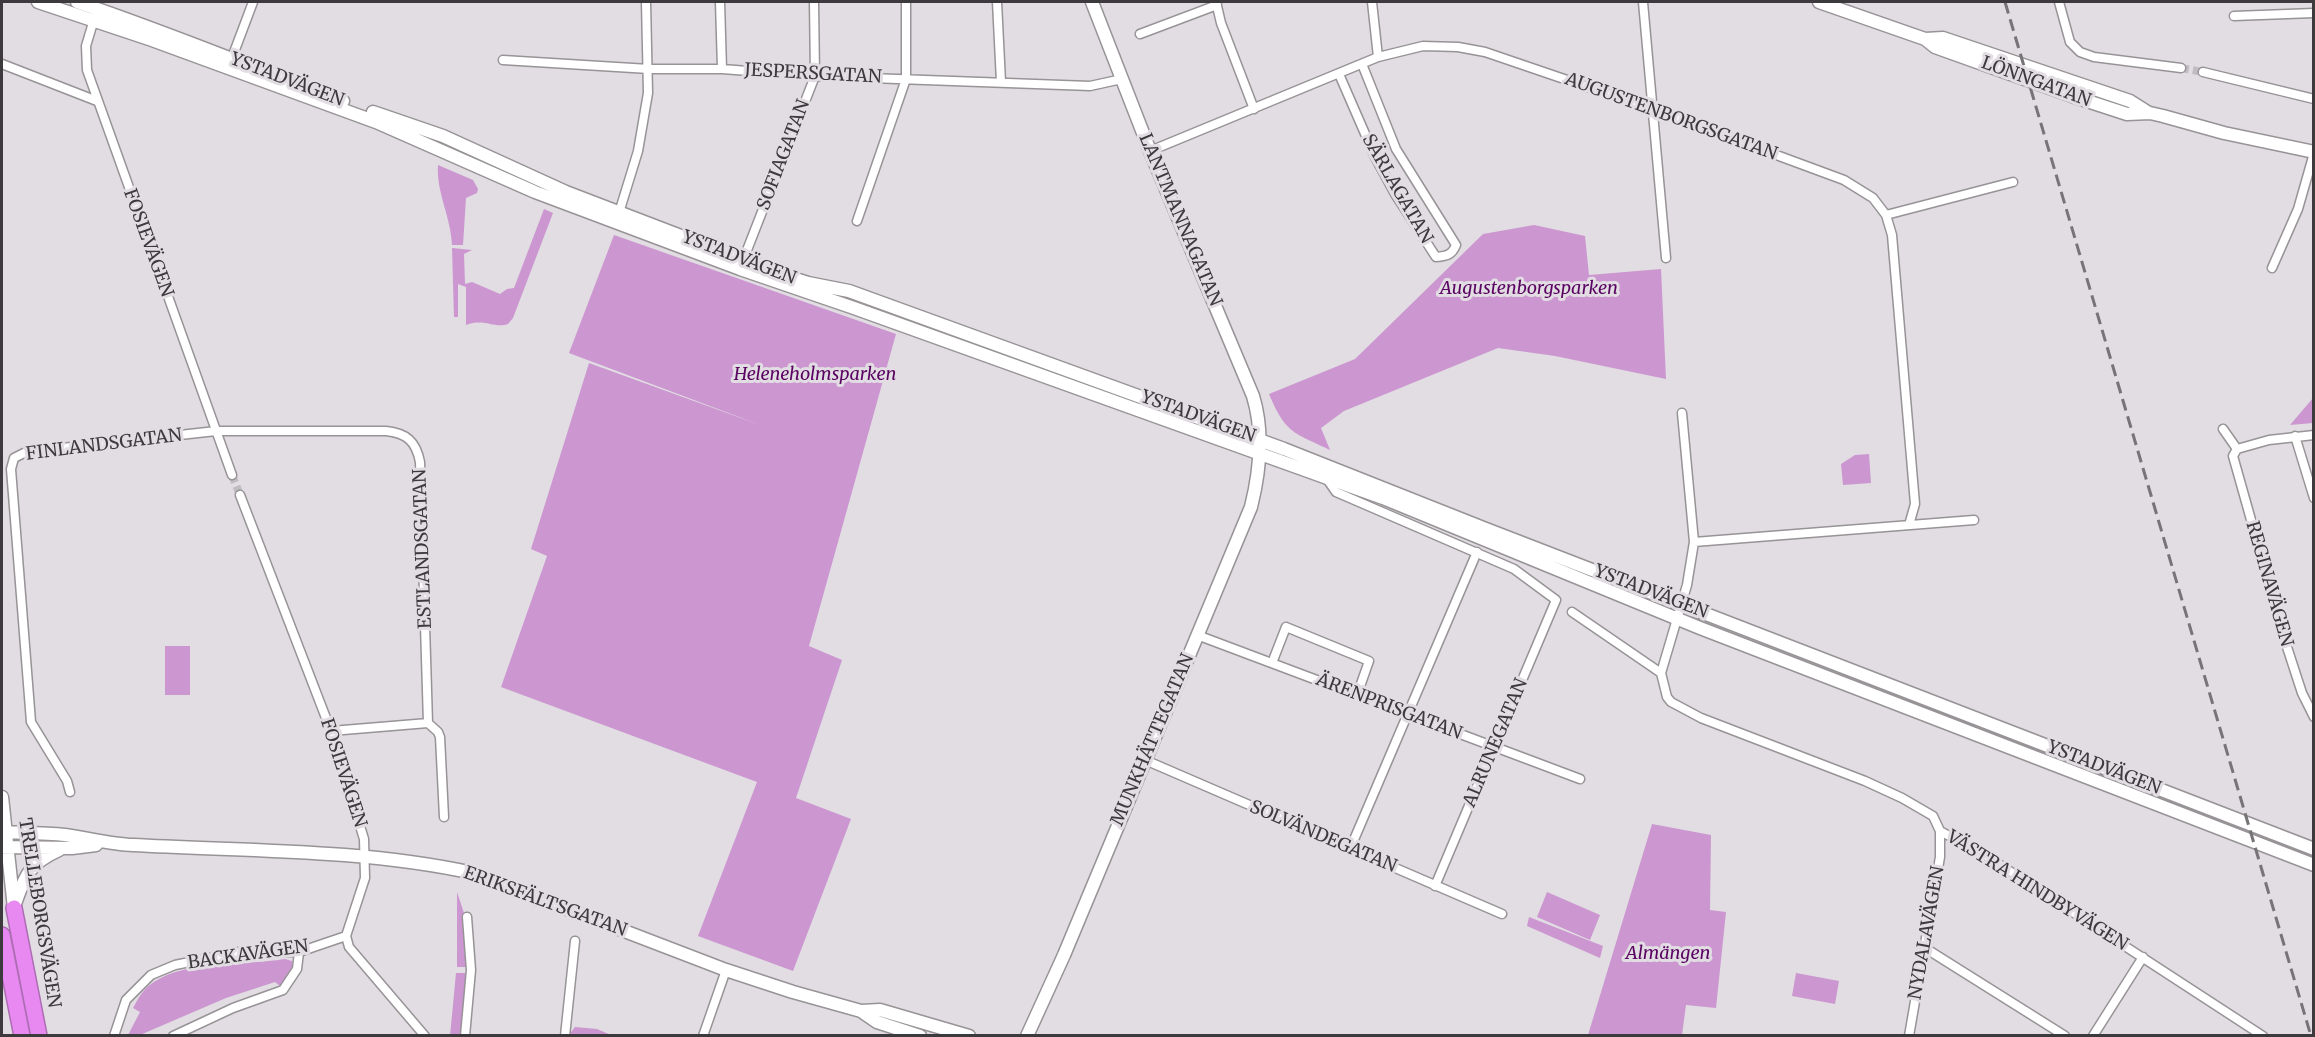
<!DOCTYPE html>
<meta charset="utf-8">
<style>
body{margin:0}
#map{position:relative;width:2315px;height:1037px;overflow:hidden;background:#e1dde2;font-family:Merriweather,serif}
canvas{display:block}
.frame{position:absolute;inset:0;border:3px solid #3c3a3c;pointer-events:none}
</style>
<div id="map">
<canvas width="2315" height="1037"></canvas>
<div class="frame"></div>
</div>
<script>
const context = document.querySelector('canvas').getContext('2d');
context.lineJoin = 'round';
function fill(path, color) {
  context.fillStyle = color;
  context.fill(path, 'evenodd');
}
function trace(path, color, width, dash) {
  context.strokeStyle = color;
  context.lineWidth = width;
  context.lineCap = dash ? 'butt' : 'round';
  context.setLineDash(dash || []);
  context.stroke(path);
}
function label(font, color, halo, rows, align = 'center') {
  context.font = font + ' Merriweather,serif';
  context.lineWidth = 6;
  context.setLineDash([]);
  context.textBaseline = 'middle';
  context.strokeStyle = halo;
  context.fillStyle = color;
  for (const [text, x, y, turn = 0] of rows) {
    context.save();
    context.translate(x, y);
    context.rotate((+turn || 0) * Math.PI / 180);
    context.textAlign = isNaN(turn) ? turn : align;
    if (halo) context.strokeText(text, 0, 0);
    context.fillText(text, 0, 0);
    context.restore();
  }
}
const green = new Path2D(`
 M438 165 473 180 478 189 477 193 466 198 463 245H452C451 217 436 192 438 165Z
 M544 209 553 213 513 318 508 324C493 329 486 318 466 325V287L458 284V317H454L452 248 472 250 464 254 465 284 472 282 500 294 507 289 514 288Z
 M1534 225 1585 236 1589 275 1661 269 1666 379 1555 356 1498 348 1344 411 1321 428 1330 450C1293 432 1286 434 1269 394L1355 359 1483 234Z
 M614 235 896 334 809 646 842 660 796 798 851 819 793 971 698 936 757 782 501 687 547 556 531 549 589 363 763 426 569 353Z
 M2313 398V423L2290 425Z
 M1869 454 1871 483 1843 485 1841 464 1855 455Z
 M165 646H190V695H165Z
 M1652 824 1711 835 1710 910 1726 912 1716 1008 1686 1005 1682 1035H1588Z
 M457 880V892L465 916 467 967H457Z
 M1547 892 1600 915 1590 940 1537 917Z
 M1529 917 1603 946 1600 958 1527 926Z
 M285 959 292 961V967L280 986 275 982 226 998 140 1035H128L140 1012 133 1008C136 1003 139 996 143 992 171 958 245 966 285 959Z
 M456 973H465L467 977 460 1035 450 1036Z
 M1796 973 1839 981 1835 1004 1792 996Z
 M575 1027 597 1029 611 1035 568 1036Z`);
const streetTunnel = new Path2D(`
 M2181 68 2203 72
 M232 475 240 495`);
const street = new Path2D(`
 M720 2 722 69
 M997 2 1001 82
 M1216 2 1221 23 1254 109
 M1372 2 1378 57
 M1643 2 1666 258
 M2059 2 2070 42 2080 52 2094 57 2181 68
 M95 16 86 46 87 70 232 475
 M2234 16 2314 13
 M1140 34 1217 5
 M503 60 649 69H722L815 76 1090 86 1122 79
 M230 63 253 2
 M2 64 97 101
 M2203 72 2314 99
 M1339 74 1376 159 1395 194 1436 257C1447 256 1452 255 1456 245L1396 149 1362 64
 M1150 151 1378 57 1423 46 1458 47 1485 52 1652 109 1844 180 1873 198 1886 215 1892 235 1915 504 1909 525
 M1886 215 2013 182
 M618 216 638 151 648 93 646 2
 M857 221 906 79V2
 M742 263 815 76 814 2
 M2272 268 2298 209 2314 153
 M1682 413 1694 542 1687 585 1661 673 1667 697 1671 702 1701 718 1865 781 1902 798 1933 816 1940 831 1985 855 2263 1036
 M2223 429 2237 449
 M2295 436 2314 498
 M2237 449 2233 456 2286 644 2302 693 2314 717
 M2237 449 2269 440 2314 435
 M1327 479 1336 492 1514 569 1556 600 1435 886
 M240 495 331 731 364 839 365 878 346 936 349 947 425 1036
 M1694 542 1974 520
 M1572 612 1661 673
 M1197 635 1580 779
 M1272 663 1286 627 1369 661 1357 695
 M331 731 428 723
 M1145 760 1502 914
 M70 792 67 781 31 722 11 469 14 458 26 452 216 431H386C406 433 416 441 420 462L428 723 438 732 440 737 444 817
 M1350 849 1477 552
 M1925 948 2065 1036
 M114 1036 126 1000 151 975 175 965 239 952H299L346 936
 M173 1036 233 1008 283 990 297 969 299 952
 M465 1036 471 970 467 917
 M565 1036 575 941
 M703 1036 726 970
 M1909 1036 1940 857V831
 M2093 1036 2143 957`);
const secondary = new Path2D(`
 M38 2 152 40 376 122 535 192 740 269 854 308 1383 498 1700 628 2314 865
 M77 2C167 32 254 69 343 101
 M1819 2 1925 39 1935 47 2072 96 2127 114 2150 113 2163 116 2224 133 2314 152
 M1925 39 1943 38 2130 101 2149 113
 M373 112 443 136 566 192 783 275 808 283 849 291 1284 449 1486 529 2314 849
 M2 797 14 908
 M2 832C23 833 44 833 65 835 88 838 110 844 133 845 245 851 363 849 473 873L726 970 793 992 861 1011 880 1010 969 1036
 M2 847 72 848 96 845
 M15 904C25 875 30 863 59 850
 M861 1011 877 1022 920 1036
 M1027 1036 1064 955 1251 507C1260 471 1264 432 1253 396L1150 151 1092 2`);
const highway = new Path2D(`
 M14 908 39 1036
 M2 935 22 1036`);
const rail = new Path2D(`
 M2005 2 2311 1036`);
const streetNames = [
 ["JESPERSGATAN",813,74,3],
 ["YSTADVÄGEN",287,80,21],
 ["LÖNNGATAN",2036,82,20],
 ["AUGUSTENBORGSGATAN",1671,117,20],
 ["SOFIAGATAN",784,155,-69],
 ["SÄRLAGATAN",1397,189,60],
 ["LANTMANNAGATAN",1180,220,67],
 ["FOSIEVÄGEN",148,243,70],
 ["YSTADVÄGEN",739,258,21],
 ["YSTADVÄGEN",1198,417,20],
 ["FINLANDSGATAN",104,445,-7],
 ["ESTLANDSGATAN",423,549,-92],
 ["REGINAVÄGEN",2269,584,74],
 ["YSTADVÄGEN",1651,592,21],
 ["ÄRENPRISGATAN",1389,707,21],
 ["MUNKHÄTTEGATAN",1153,740,-67],
 ["ALRUNEGATAN",1496,743,-67],
 ["YSTADVÄGEN",2104,768,21],
 ["FOSIEVÄGEN",343,773,72],
 ["SOLVÄNDEGATAN",1323,837,23],
 ["VÄSTRA HINDBYVÄGEN",2037,891,32],
 ["ERIKSFÄLTSGATAN",545,902,20],
 ["TRELLEBORGSVÄGEN",39,913,81],
 ["NYDALAVÄGEN",1927,933,-80],
 ["BACKAVÄGEN",248,955,-8]
];
const parkNames = [
 ["Augustenborgsparken",1529,289],
 ["Heleneholmsparken",815,375],
 ["Almängen",1668,954]
];
fill(green, '#cc96d1');
trace(streetTunnel, '#c0bcc1', 8, [8, 4]);
trace(street, '#979397', 11);
trace(secondary, '#979397', 15);
trace(highway, '#ac6db2', 18);
trace(street, '#fff', 8);
trace(secondary, '#fff', 12);
trace(highway, '#e888f1', 15);
trace(rail, '#777477', 3, [12, 6]);
label('18px', '#3c3a3c', '#e1dde2', streetNames);
label('italic 18px', '#5a0262', '#e1dde2', parkNames);
</script>
